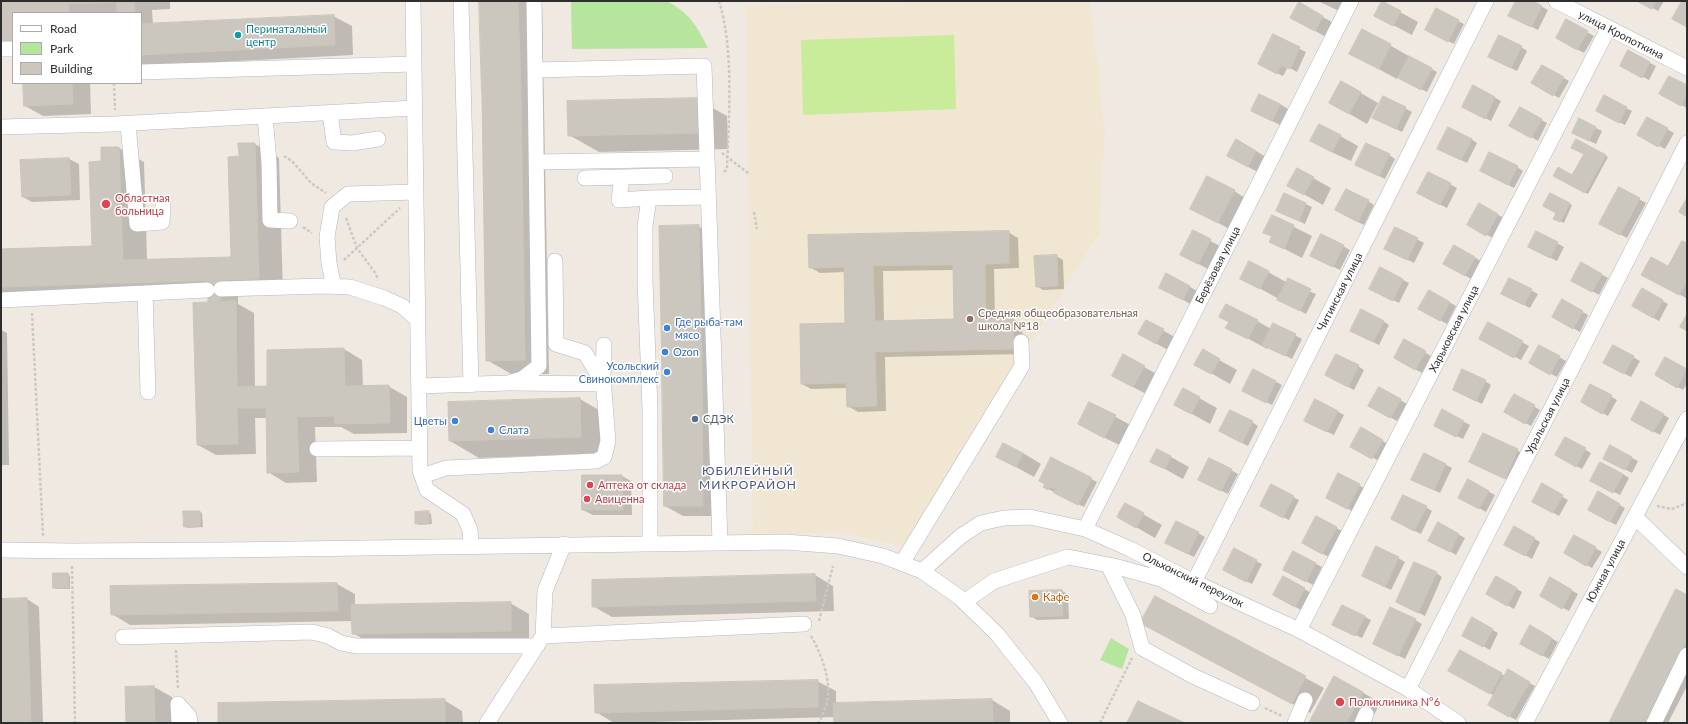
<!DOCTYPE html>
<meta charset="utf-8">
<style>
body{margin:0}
#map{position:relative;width:1688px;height:724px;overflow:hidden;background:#efe9e1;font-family:Lato,sans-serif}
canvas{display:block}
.frame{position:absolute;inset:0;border:2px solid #2e2e2e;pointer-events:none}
.legend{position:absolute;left:12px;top:12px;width:130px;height:72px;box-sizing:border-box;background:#fff;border:1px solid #ababab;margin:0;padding:5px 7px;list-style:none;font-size:12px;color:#2e2e2e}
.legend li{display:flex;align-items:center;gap:8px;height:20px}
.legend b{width:20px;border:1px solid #ababab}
</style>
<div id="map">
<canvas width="1688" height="724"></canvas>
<div class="frame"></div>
<ul class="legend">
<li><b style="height:5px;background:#fff"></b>Road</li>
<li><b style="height:11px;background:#b6e59e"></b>Park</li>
<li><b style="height:11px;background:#cbc7bf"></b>Building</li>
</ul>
</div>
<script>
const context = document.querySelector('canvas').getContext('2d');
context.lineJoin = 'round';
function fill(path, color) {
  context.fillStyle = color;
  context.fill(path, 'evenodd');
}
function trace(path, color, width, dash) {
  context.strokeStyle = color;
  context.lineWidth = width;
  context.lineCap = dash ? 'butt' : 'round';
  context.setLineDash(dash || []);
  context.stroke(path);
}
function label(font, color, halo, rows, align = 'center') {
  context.font = font + ' Lato,sans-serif';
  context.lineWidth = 3;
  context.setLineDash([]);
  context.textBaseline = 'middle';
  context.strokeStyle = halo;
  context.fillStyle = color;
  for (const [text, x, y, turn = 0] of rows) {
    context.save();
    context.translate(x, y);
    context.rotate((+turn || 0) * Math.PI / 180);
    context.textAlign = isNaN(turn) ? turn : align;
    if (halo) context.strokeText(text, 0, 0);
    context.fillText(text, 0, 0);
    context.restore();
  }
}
const education = new Path2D(`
 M951 1H1090L1105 132 1099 233 905 547 840 532 753 535 746 6Z`);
const green = new Path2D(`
 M571 1H666C689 12 697 26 708 48L572 49Z
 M1111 638 1129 649 1122 669 1100 660Z`);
const pitch = new Path2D(`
 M954 35 956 109 803 115 801 40Z`);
const shadow = new Path2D(`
 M1 1H170V9L152 10 153 25 333 16 352 26 353 55 141 66V13H13V51L1 52Z
 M480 1H542L549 374H511L487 360Z
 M1318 1H1346L1341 12Z
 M1517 1H1531L1548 10 1538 30 1516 19Z
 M1639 1H1664L1658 11Z
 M1299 4 1341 27 1333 41 1310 28Z
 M1400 12 1418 22 1412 35 1376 16Z
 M1458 21 1464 24 1454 44 1432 33Z
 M1567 21 1594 36 1584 53 1557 38Z
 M1363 30 1437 72 1427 92 1398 77 1397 79 1351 54Z
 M1273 36 1306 52 1297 72 1288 67 1283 76 1266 68Z
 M1521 47 1527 51 1517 71 1495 60Z
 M1628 52 1656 66 1649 80 1627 69Z
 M1542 66 1569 81 1559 98 1533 83Z
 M1342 82 1378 103 1367 124 1348 113Z
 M24 83H90L91 114 43 116 25 106Z
 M1473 86 1501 101 1491 121 1469 110Z
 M1687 86V108L1667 97Z
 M1384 97 1412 112 1402 132 1380 121Z
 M697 99 727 116 728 149 599 152 569 135Z
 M1280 104 1298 115 1290 130 1252 111Z
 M1520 108 1547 123 1538 141 1511 125Z
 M1626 108 1632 111 1625 125 1604 115Z
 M1647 118 1674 133 1665 149 1638 135Z
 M1579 120 1602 131 1596 144 1579 136Z
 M1340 136 1358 146 1351 161 1329 151Z
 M1471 139 1477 143 1467 163 1445 152Z
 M1577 140 1608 157 1588 194 1554 176 1573 177 1585 154Z
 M255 144 279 158 283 293 238 294V304L254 313 255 387H268L344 349 362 360 363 387 388 386 407 397V433L354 434 341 427H315L317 482 286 483 268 472 267 418H255L256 454 216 455 198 445 209 295 1 302V220L2 250 93 247 102 162V148H119L144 162 147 260 232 258 240 157Z
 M1256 151 1274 162 1266 176 1246 166Z
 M1389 155 1395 159 1385 179 1363 168Z
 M69 159 79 164 80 200 32 202 23 197 21 161Z
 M1517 167 1523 171 1514 188 1487 174Z
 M1313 178 1331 188 1323 205 1289 186Z
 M1450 184 1457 188 1447 208 1424 196Z
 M1619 188 1646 203 1627 238 1600 223Z
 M1234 191 1252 202 1237 233 1192 209Z
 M1284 194 1312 207 1305 224 1277 211Z
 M1551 194 1572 205 1564 223 1554 218 1557 212Z
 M1368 201 1374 205 1364 225 1342 214Z
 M1479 205 1504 218 1493 238 1468 225Z
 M1272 216 1312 236 1302 258 1271 242 1273 237 1265 232Z
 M698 226 716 237 721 516H683L665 506Z
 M1396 228 1424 243 1414 263 1392 252Z
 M1008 232 1018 238 1019 268 994 269 995 320 1013 319 1022 325 1023 354 885 357 886 411 858 412 848 406 847 388 811 389 802 384 846 324 845 272 820 273 810 267ZM954 270 955 320 884 322 883 271Z
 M1194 232 1229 251 1217 274 1182 255Z
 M1536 232 1564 247 1557 261 1535 250Z
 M1322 235 1350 250 1340 270 1318 259Z
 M1687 245 1686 298 1642 274 1668 267Z
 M1454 246 1481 261 1471 279 1444 263Z
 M1056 256 1063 260 1064 289 1043 290 1037 286Z
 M1250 262 1286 282 1316 294 1306 314 1241 278Z
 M1582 264 1608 278 1599 295 1573 280Z
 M1381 269 1409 283 1399 303 1377 292Z
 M1167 274 1208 297 1201 310 1160 287Z
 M1510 279 1538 294 1530 308 1509 297Z
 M1642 289 1668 304 1659 321 1633 306Z
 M1429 291 1456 306 1447 324 1420 309Z
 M1562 301 1588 315 1580 332 1553 317Z
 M1146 321 1182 341 1175 354 1139 334Z
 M1257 321 1271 329 1274 324 1302 339 1292 359 1268 347 1267 349 1227 327Z
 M1383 321 1389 325 1379 345 1357 334Z
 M1488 324 1529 346 1521 360 1480 338Z
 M1 330 7 333 9 465H1Z
 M1404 340 1431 356 1422 373 1395 358Z
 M1539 346 1566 361 1557 377 1530 363Z
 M1613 346 1640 361 1631 377 1604 363Z
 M1203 351 1237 370 1230 384 1195 364Z
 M1665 358 1687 370V384L1683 390 1656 375Z
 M1358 366 1364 370 1354 390 1332 379Z
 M1144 367 1162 377 1152 397 1131 386Z
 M1254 370 1282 385 1272 405 1250 394Z
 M1485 381 1491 385 1482 404 1460 393Z
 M1591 385 1617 400 1608 416 1582 402Z
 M1380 388 1407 404 1397 421 1370 406Z
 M1514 395 1540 410 1531 426 1505 412Z
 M1199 398 1217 408 1210 424 1176 405Z
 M580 399 609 416 610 453 479 458 450 441Z
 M1090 403 1134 427 1123 447 1097 434Z
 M1642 403 1669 418 1660 435 1633 420Z
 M1337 411 1344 415 1334 435 1311 424Z
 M1252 422 1258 426 1248 446 1226 435Z
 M1464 422 1470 425 1463 439 1441 429Z
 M1361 429 1388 444 1379 461 1352 446Z
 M1484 434 1524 454 1511 481 1477 465Z
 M1565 438 1591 453 1582 469 1556 455Z
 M1610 447 1638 461 1632 473 1610 462Z
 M1023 453 1041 464 1034 477 998 457Z
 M1425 454 1452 468 1440 493 1419 483Z
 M1171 457 1189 467 1183 479 1152 462Z
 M1051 459 1097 482 1084 507 1044 487Z
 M1210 459 1238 474 1228 494 1206 483Z
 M1623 474 1629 478 1620 495 1596 483Z
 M622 476 631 481 632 515H593L583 510Z
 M1468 481 1495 495 1486 512 1459 497Z
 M1359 485 1365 489 1354 512 1333 501Z
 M1542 485 1568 500 1559 516 1533 501Z
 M1598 493 1625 508 1616 525 1589 510Z
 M1293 497 1299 500 1289 520 1267 509Z
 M1125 504 1162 525 1155 538 1136 527Z
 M1426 507 1432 511 1421 534 1398 523Z
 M200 512 202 513 203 527 188 528 185 526Z
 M428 512 431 514 432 524 419 525 416 523Z
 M1439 524 1465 538 1456 555 1430 540Z
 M1336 528 1342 531 1329 557 1309 547Z
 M1514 528 1540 542 1532 559 1505 544Z
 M1198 533 1205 537 1194 557 1172 546Z
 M1574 536 1602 552 1592 568 1565 553Z
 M1293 552 1322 567 1313 585 1284 569Z
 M1398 558 1405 562 1391 590 1369 579Z
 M1256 561 1262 564 1252 584 1230 573Z
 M1436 573 1442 577 1425 616 1397 602Z
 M68 574 70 576V589H56L54 587Z
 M815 575 833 586 834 611 612 617 593 606Z
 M1284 577 1311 593 1301 610 1274 595Z
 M1496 577 1522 592 1514 609 1487 594Z
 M1551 579 1578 594 1569 611 1541 596Z
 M337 584 355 594V606L510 603 529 614V641L371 644 353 633 352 621 130 625 112 614Z
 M1062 591 1068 594 1069 619 1037 620 1031 616 1030 592Z
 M1687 596V686L1668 723H1610Z
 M1155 597 1324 688 1310 713 1160 633Z
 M27 599 39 607 43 723H2L1 600Z
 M1343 606 1371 620 1362 638 1340 628Z
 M1472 619 1498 633 1490 650 1463 635Z
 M1415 620 1422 624 1405 659 1381 647Z
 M1531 627 1558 642 1549 659 1522 644Z
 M1460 651 1505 676 1508 671 1535 686 1516 720 1489 705 1495 696 1450 671Z
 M817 681 836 691V704L992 700 1010 711V723H835V717L614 723 596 712Z
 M154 687 172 697 173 723H127Z
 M1362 692 1380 703 1370 723H1310Z
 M444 700 462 711 463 723H219Z`);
const building = new Path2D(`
 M1 1H134L135 13H117V2L68 4 69 13H13V41H1Z
 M479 1H518L521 91 482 92Z
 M1382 1 1401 11 1393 26 1374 16Z
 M1516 1H1533L1542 6 1531 27 1508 16Z
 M1637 1H1656L1652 9Z
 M1682 1H1687V27L1672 19Z
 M1299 2 1323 16 1315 31 1290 18Z
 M1436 8 1459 20 1448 42 1425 30Z
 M334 15 335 45 141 55V24Z
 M1566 19 1588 31 1577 50 1556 38Z
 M1362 29 1391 44 1379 69 1349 54Z
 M1273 34 1300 47 1290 69 1281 65 1277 74 1258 64Z
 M1499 35 1522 46 1511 68 1488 57Z
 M1628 50 1650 62 1642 78 1620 66Z
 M1409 56 1432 68 1421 90 1398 78Z
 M1542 65 1564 77 1553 96 1531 83Z
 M1669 76 1687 85V94L1681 106 1659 94Z
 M1341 81 1361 92 1349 114 1329 103Z
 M23 83H72L73 104 24 106Z
 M1473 85 1495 97 1485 119 1462 107Z
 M521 91 523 227 484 228 482 92Z
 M1259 94 1280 104 1272 121 1251 111Z
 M1604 95 1627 107 1619 123 1596 111Z
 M1383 96 1406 107 1396 129 1372 118Z
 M698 98V133L568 136 567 101Z
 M1520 107 1542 119 1531 138 1509 126Z
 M1647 117 1668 128 1658 147 1637 135Z
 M1579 118 1596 127 1589 141 1572 133Z
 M1319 124 1341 135 1332 152 1310 141Z
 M1448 127 1472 139 1461 160 1437 149Z
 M1236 139 1256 151 1248 167 1227 156Z
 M1576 139 1606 155 1585 193 1553 176 1558 167 1572 175 1584 154 1571 148Z
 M238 143H255L259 279 1 287V249L92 246 89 162 101 161V147H119L123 260 231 257 228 157 239 156Z
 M1366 143 1390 154 1379 176 1355 165Z
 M1489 152 1518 166 1508 185 1480 171Z
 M69 158 71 195 22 197 20 160Z
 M1297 168 1314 177 1304 195 1287 186Z
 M1428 172 1451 183 1440 205 1417 193Z
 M1207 176 1235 190 1218 223 1190 209Z
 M1619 187 1640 198 1630 217 1609 205Z
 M1346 189 1369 200 1358 222 1335 210Z
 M1284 193 1306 203 1299 221 1276 211Z
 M1550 193 1570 203 1560 222 1553 219 1556 213 1543 206Z
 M1687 198V217L1679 212Z
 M1479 203 1498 214 1486 236 1467 225Z
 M1609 205 1630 217 1620 235 1599 224Z
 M1272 215 1294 225 1284 249 1269 242 1272 236 1263 233Z
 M699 225 702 375H662L659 226Z
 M523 227 525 360 486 361 484 228Z
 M1395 227 1418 238 1407 260 1384 249Z
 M1193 230 1211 239 1198 264 1180 255Z
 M1009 231V263L985 264 986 319 1013 318 1014 349 875 352 877 406 847 407 846 383 801 384 800 324 845 323 844 267 809 268 808 235ZM953 265 954 319 875 321 873 266Z
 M1536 231 1558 242 1550 258 1528 247Z
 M1321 234 1344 245 1333 267 1310 256Z
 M1682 241 1687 243V281L1679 295 1641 275 1651 257 1668 266Z
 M1454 245 1475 257 1465 276 1443 264Z
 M1057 255 1058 286 1036 287 1034 256Z
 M1249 261 1269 271 1260 289 1240 279Z
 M1581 262 1602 274 1592 292 1571 281Z
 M1380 267 1403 279 1393 301 1369 289Z
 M1166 273 1190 286 1183 300 1159 288Z
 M1288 278 1311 289 1300 311 1277 300Z
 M1509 278 1532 289 1524 305 1501 294Z
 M220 281 221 301 208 302 207 282Z
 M1642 288 1663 300 1653 318 1632 306Z
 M1429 290 1450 302 1440 321 1418 309Z
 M1562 299 1583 311 1573 329 1552 317Z
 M236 301 237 387 267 386V350L344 348 345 386 389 385 390 423 335 424 334 416 297 417 299 472 267 473 266 408H237L238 444 197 445 193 303Z
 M1226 304 1258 320 1248 339 1225 328 1229 322 1219 317Z
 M1361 309 1384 321 1373 342 1350 331Z
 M1687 314V331L1680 327Z
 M1146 320 1164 329 1156 344 1138 334Z
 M1488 322 1523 341 1514 358 1479 339Z
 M1273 323 1296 334 1285 356 1262 345Z
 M1404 339 1426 351 1415 370 1394 358Z
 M1539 345 1560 356 1550 375 1529 363Z
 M1613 345 1634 356 1624 374 1603 363Z
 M1203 349 1220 359 1211 374 1194 365Z
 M1123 354 1145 366 1133 387 1112 376Z
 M1336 354 1359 365 1348 387 1325 375Z
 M1665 357 1687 369 1677 388 1655 375Z
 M1253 369 1276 381 1266 403 1242 391Z
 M1462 369 1486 380 1476 401 1453 390Z
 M662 375H702L703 506H664Z
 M1590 384 1612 395 1602 414 1581 402Z
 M1379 387 1401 399 1390 418 1368 406Z
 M1183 388 1200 397 1191 414 1174 405Z
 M1514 394 1535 405 1525 424 1504 412Z
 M580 398 581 437 449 441 448 402Z
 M1315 399 1338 411 1327 432 1304 421Z
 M1641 401 1664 414 1653 432 1631 420Z
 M1089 402 1116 415 1104 438 1078 424Z
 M1442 409 1464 421 1456 437 1434 426Z
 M1230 410 1253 421 1242 443 1219 431Z
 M1361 427 1383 440 1372 459 1350 447Z
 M1483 433 1518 449 1505 479 1469 462Z
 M1565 437 1586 448 1576 467 1555 455Z
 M1003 443 1023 453 1016 467 996 457Z
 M1610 445 1632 457 1625 470 1603 459Z
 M1157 449 1171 456 1165 469 1150 462Z
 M1424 453 1446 464 1434 490 1411 480Z
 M1051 457 1068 466 1056 489 1050 487 1048 490 1043 487 1045 484 1039 481Z
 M1209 458 1232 469 1221 491 1198 480Z
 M1600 462 1623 474 1613 493 1590 481Z
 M1069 466 1092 478 1078 505 1054 493Z
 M1338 473 1360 484 1347 509 1326 498Z
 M582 475H622L623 510H582Z
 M1468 479 1489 491 1479 509 1458 498Z
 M1542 483 1563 495 1553 513 1532 502Z
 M1271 484 1294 496 1283 518 1260 506Z
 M1598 491 1620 504 1610 522 1588 510Z
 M1403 495 1427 506 1414 531 1391 519Z
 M1125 503 1144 513 1136 528 1117 517Z
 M183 511H200V526L184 527Z
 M429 511V523L415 524V512Z
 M1316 516 1337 527 1322 554 1302 543Z
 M1176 521 1199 532 1188 554 1165 543Z
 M1438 522 1459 534 1450 552 1428 541Z
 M1514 526 1535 538 1525 556 1504 545Z
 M1574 535 1596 547 1586 566 1564 553Z
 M1376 546 1399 557 1385 587 1362 576Z
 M1234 548 1257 560 1246 582 1223 570Z
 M1293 551 1316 563 1306 582 1283 570Z
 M1414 562 1437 572 1418 613 1396 602Z
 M53 573H68V588H53Z
 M815 574 816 601 592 607V580Z
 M1283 576 1305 588 1295 607 1273 595Z
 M1496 576 1517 588 1507 606 1486 594Z
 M1550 577 1572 590 1562 609 1540 596Z
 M337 583 338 611 111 615 110 586Z
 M1676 589 1687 595V640L1645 723H1609Z
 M1062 590 1063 616 1030 617 1029 591Z
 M1155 596 1306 676 1292 704 1140 623Z
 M27 598 31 723H1V599Z
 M511 602V631L352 634 351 605Z
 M1342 605 1365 616 1355 636 1332 625Z
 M1390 607 1416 619 1398 656 1373 644Z
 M1472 617 1493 629 1483 647 1462 636Z
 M1530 625 1552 638 1542 656 1520 644Z
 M1460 650 1502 673 1490 694 1448 671Z
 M1508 669 1530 682 1509 717 1488 705Z
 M1334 676 1363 692 1346 723H1309Z
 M818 680V707L595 713 594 685Z
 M154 686 155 723H126L125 687Z
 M445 699V723H218V703Z
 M992 699 993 723H834L833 703Z
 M1138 701 1185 723H1127Z`);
const path = new Path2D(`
 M719 1C734 48 729 119 727 168L723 174
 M114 83 115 110
 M722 153 748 173
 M284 156 292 161 311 183 326 193
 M754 212 757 229
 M346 218 357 248 376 274 378 280
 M303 227 312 233
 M344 260 400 208
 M32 313 43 536
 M1657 506 1672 509 1687 503
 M72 566 75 723
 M819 621 833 566
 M811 636C821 653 832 682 827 702 825 709 822 716 819 723
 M176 650 178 689
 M1379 707 1393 698
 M1265 708 1282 716
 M1100 723 1132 658`);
const minor = new Path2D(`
 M413 1 420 471 427 490 463 514 470 530 471 546
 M461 1 471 385
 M1556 1 1687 68
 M1 49H13
 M535 70 704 66 720 542
 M141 72 414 64
 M330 113 334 142 352 143 378 139
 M265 116 269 163 270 220 290 221
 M128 124 137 224 162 222 163 205
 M1 127 115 124 415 108
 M536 162 707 159
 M585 178 622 177
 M649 198 619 200 622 177 665 176
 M555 261 556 344 585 353 603 383
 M334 287 329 263 327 237 332 207 348 194 416 192
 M221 289 324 286 350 287 384 298 402 306 417 319
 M145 293 148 392
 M1 300 207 290
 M513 383 604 384
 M419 386 508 383 522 379 539 366 534 1
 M317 449 420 448
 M422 476 446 468 596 461 604 457 608 441 603 378 604 345
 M1635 517 1687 567
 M1085 529 1351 1
 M650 543V409L645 281V226L649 198 708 197
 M1 550 71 551 226 550 785 542 838 546 883 556 922 571 959 597 997 634 1036 683 1060 723
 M902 563 1022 366 1021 342
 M1108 565 1133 615 1142 648 1193 676 1252 703
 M922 571 961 536 981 523 1004 518 1030 517 1085 529 1130 549 1194 582 1299 630 1408 689 1458 723
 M1194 582 1486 1
 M964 602 994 581 1068 557 1114 566 1161 579 1210 606
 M1299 630 1608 29
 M543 636 804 624
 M123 637 312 632 328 636 341 643 356 646H537
 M1408 689 1687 143
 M179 723 178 704 189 716 190 723
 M487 723 543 636 545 591 564 544
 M1295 723 1305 700
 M1362 723 1366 714
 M1525 723 1687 419
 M1654 723 1687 655`);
const markers = [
 [238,35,4,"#0f9aa8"],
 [106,204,5,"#e0444e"],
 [970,319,4,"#8d6e63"],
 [667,328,4,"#3f7fe0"],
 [665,352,4,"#3f7fe0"],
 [667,372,4,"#3f7fe0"],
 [695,419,4,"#5c6f8a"],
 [455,421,4,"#3f7fe0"],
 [491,430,4,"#3f7fe0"],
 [590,485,4,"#e0444e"],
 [587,499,4,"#e0444e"],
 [1035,597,4,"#e8710a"],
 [1340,702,5,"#e0444e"]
];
const cultureNames = [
 ["Перинатальный",246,29],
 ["центр",246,42]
];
const streetNames = [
 ["улица Кропоткина",1621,35,27],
 ["Берёзовая улица",1218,265,-63],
 ["Читинская улица",1340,292,-63],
 ["Харьковская улица",1454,329,-63],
 ["Уральская улица",1548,416,-63],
 ["Южная улица",1606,571,-62],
 ["Ольхонский переулок",1193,580,26]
];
const healthNames = [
 ["Областная",115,198],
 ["больница",115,211],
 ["Аптека от склада",598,485],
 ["Авиценна",595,499],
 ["Поликлиника N°6",1349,702]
];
const educationNames = [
 ["Средняя общеобразовательная",978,313],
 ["школа №18",978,326]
];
const shopNames = [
 ["Где рыба-там",675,322],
 ["мясо",675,335],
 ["Ozon",673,352],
 ["Усольский",659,366,"right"],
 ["Свинокомплекс",659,379,"right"],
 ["Цветы",447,421,"right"],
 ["Слата",499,430]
];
const serviceNames = [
 ["СДЭК",703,419]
];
const foodNames = [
 ["Кафе",1043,597]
];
const neighbourhoodNames = [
 ["ЮБИЛЕЙНЫЙ",748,471],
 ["МИКРОРАЙОН",748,485]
];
fill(education, '#f0e6d1');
fill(green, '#b6e59e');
fill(pitch, '#c9ec9a');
fill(shadow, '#0003');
fill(building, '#cbc7bf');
trace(building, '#cbc5ba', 1);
trace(minor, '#b4b7c1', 16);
trace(path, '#c9c9c9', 2.5, [3, 2]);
trace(minor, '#fff', 15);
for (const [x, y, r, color] of markers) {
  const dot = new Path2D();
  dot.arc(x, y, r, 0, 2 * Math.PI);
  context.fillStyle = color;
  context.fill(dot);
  trace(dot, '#fff', 1.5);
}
label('11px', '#0d838f', '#fff', cultureNames, 'left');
label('11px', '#2e2e2e', '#fff', streetNames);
label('11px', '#be3a42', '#fff', healthNames, 'left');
label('11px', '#785e54', '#fff', educationNames, 'left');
label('11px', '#366cbe', '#fff', shopNames, 'left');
label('11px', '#4e5e75', '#fff', serviceNames, 'left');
label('11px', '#c56008', '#fff', foodNames, 'left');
context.letterSpacing = '1px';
label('12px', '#4d5680', '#fff', neighbourhoodNames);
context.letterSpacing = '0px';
</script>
